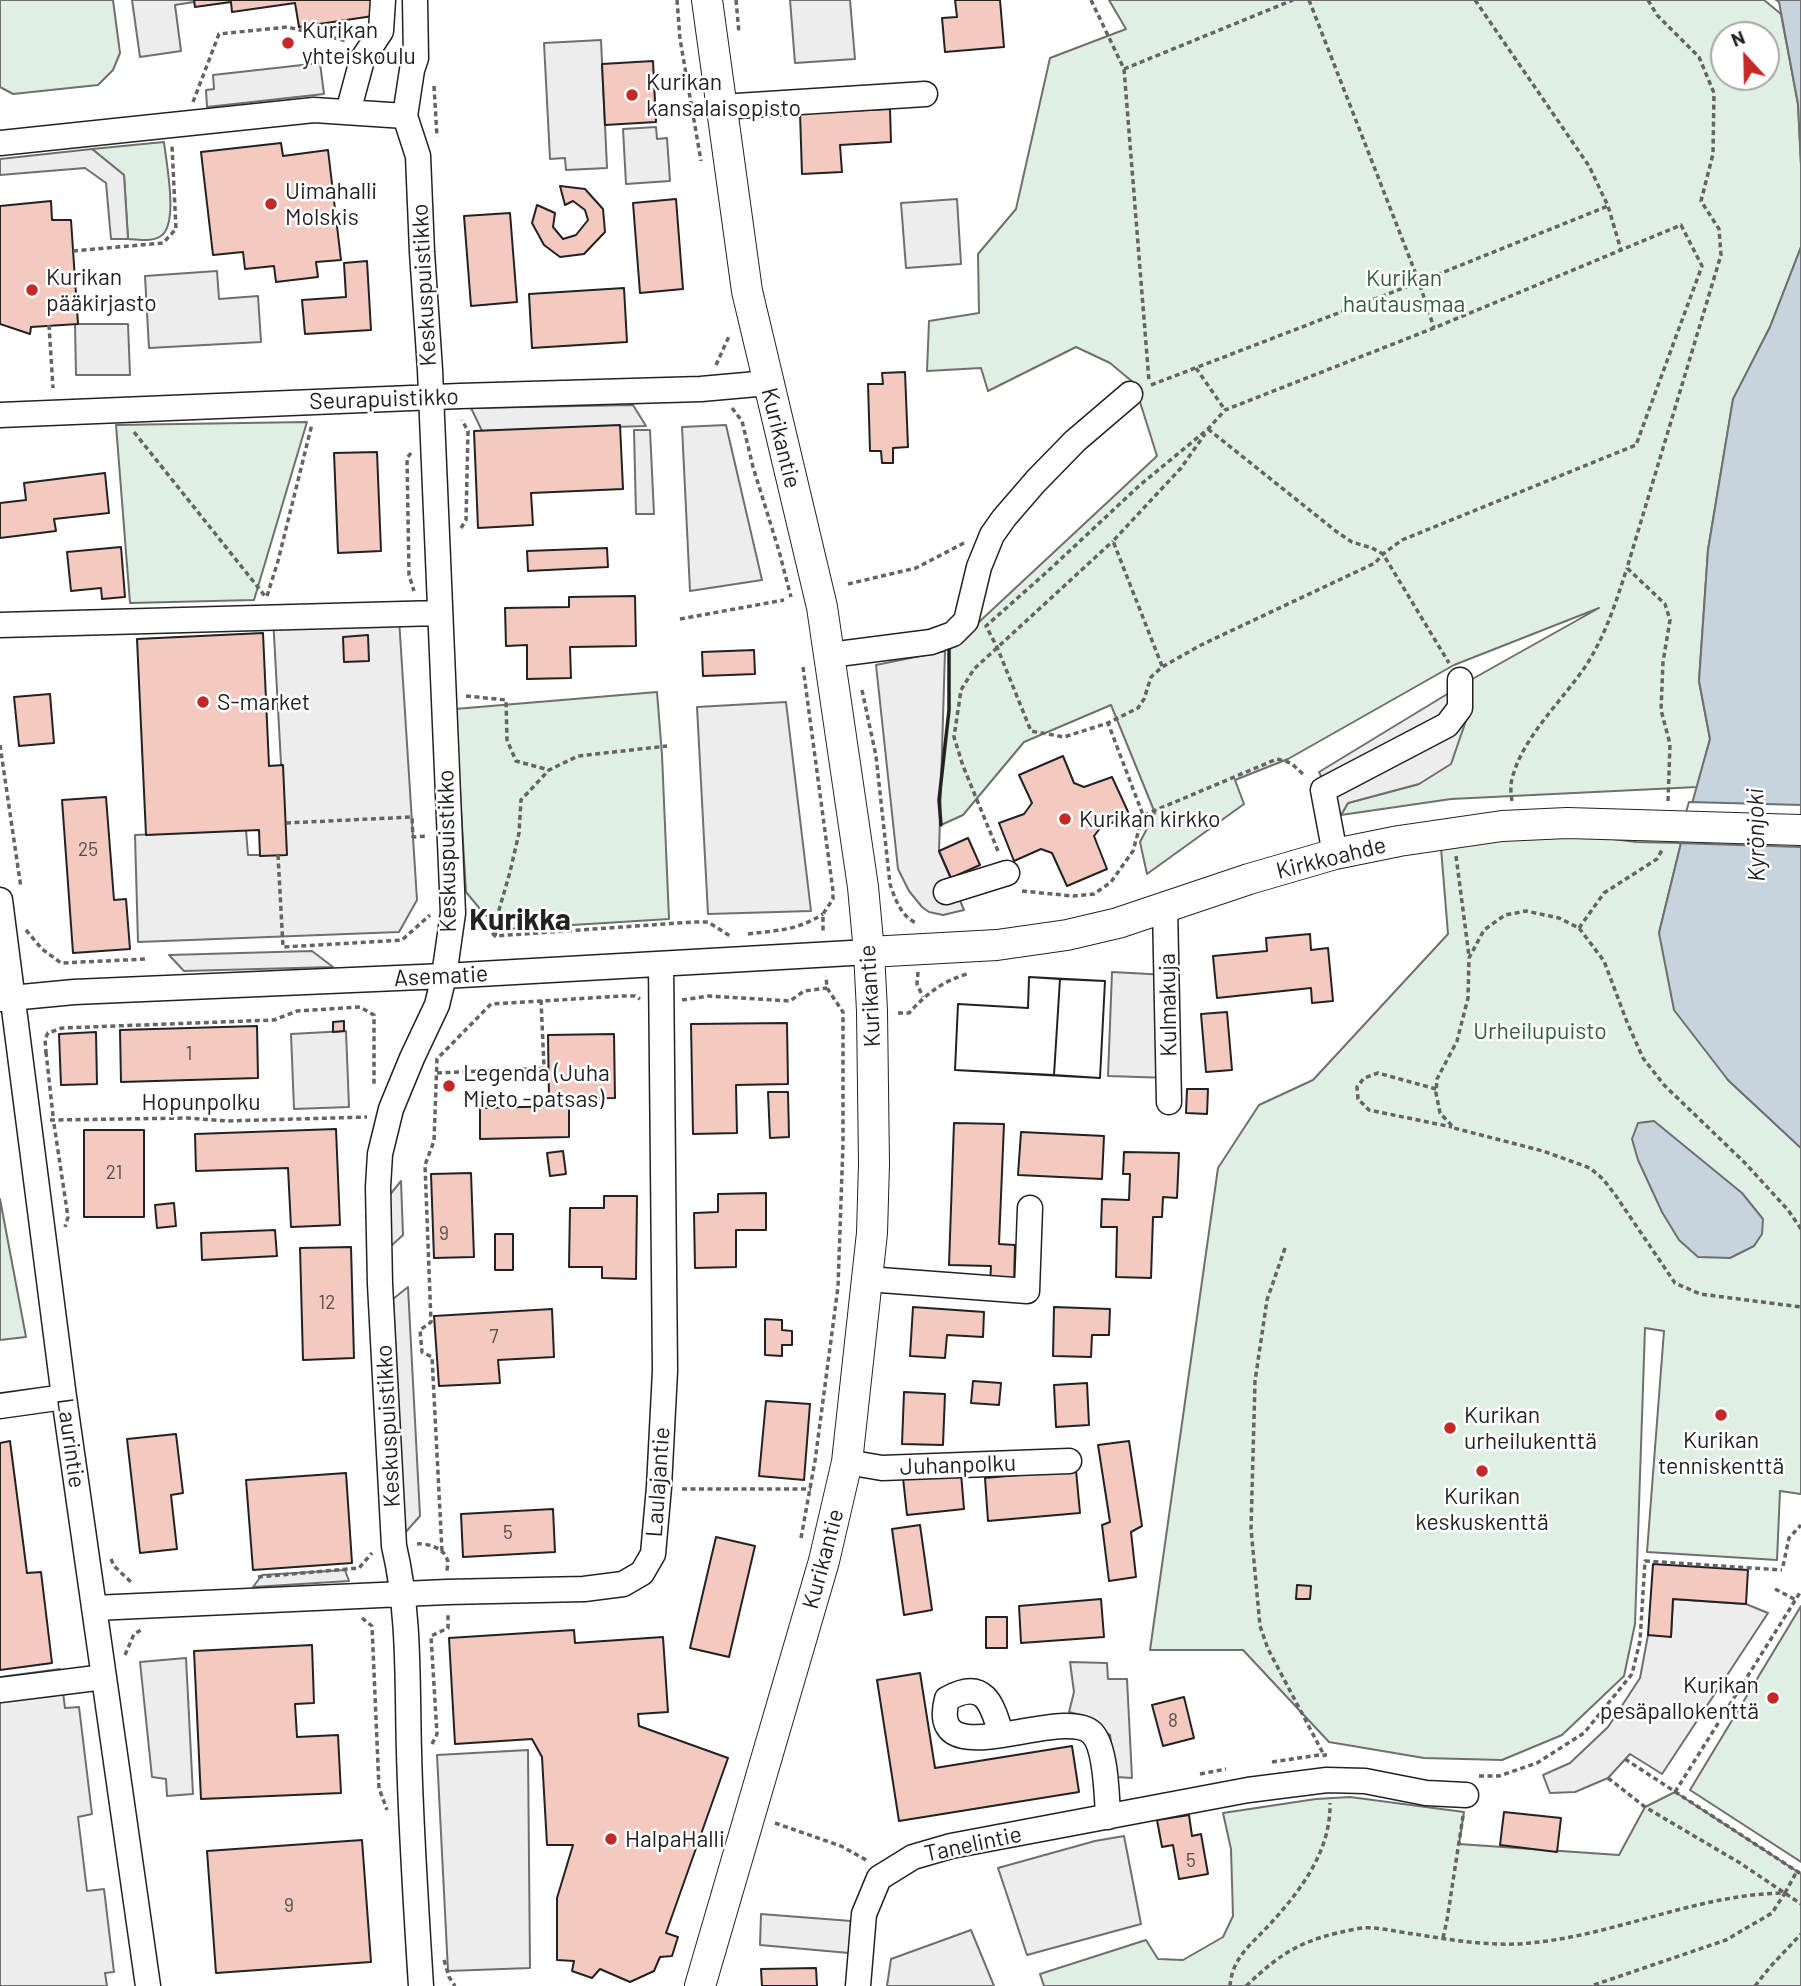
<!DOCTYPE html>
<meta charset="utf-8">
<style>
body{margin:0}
#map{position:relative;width:1801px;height:1986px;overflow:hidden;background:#fff;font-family:Barlow,sans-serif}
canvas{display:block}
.north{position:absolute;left:1710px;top:21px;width:70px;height:70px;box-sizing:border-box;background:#fff;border:2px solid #a7a7a7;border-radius:50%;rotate:338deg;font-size:19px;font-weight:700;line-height:28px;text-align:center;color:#222}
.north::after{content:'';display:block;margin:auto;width:24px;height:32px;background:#c62828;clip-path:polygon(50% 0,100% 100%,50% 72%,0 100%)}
</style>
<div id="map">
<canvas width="1801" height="1986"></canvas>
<div class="north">N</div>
</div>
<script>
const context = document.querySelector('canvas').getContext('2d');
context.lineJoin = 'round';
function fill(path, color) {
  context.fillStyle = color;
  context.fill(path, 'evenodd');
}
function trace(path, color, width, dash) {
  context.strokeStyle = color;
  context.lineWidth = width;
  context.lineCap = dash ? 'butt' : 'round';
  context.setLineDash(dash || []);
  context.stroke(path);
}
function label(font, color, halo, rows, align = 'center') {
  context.font = font + ' Barlow,sans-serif';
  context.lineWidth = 5;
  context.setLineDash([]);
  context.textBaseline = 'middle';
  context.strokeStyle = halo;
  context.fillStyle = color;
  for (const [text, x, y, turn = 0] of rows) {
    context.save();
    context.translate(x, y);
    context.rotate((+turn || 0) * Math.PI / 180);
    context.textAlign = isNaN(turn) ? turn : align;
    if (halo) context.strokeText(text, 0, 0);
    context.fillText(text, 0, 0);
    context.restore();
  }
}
const green = new Path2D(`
 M0 0H113L120 53 113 70 98 85 13 94 0 87Z
 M1109 0H1764L1781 14 1798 104 1801 165V247L1770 327 1733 400 1708 550 1699 681 1710 739 1697 787 1451 799 1341 815 1348 803 1419 784 1467 682 1599 608 1454 665 1288 759 1235 780 1244 804 1147 874 1140 842 1155 813 1111 705 1024 742 963 815 941 825 939 800 949 710V650L1157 456 1134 383 1110 363 1076 347 988 391 981 368 927 371 929 321 979 313 978 254 1016 209 1050 58 1126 29ZM1724 35H1766V77H1724Z
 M164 142C166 162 179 224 161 236 152 242 139 240 128 239L124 175 92 149Z
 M307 422 254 600 130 603 116 425Z
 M657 692 662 755 669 919 508 929 485 915 466 892 455 709Z
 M1597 837 1636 842 1681 843 1659 933 1728 1080 1801 1148V1494L1780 1491 1777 1560 1647 1552 1664 1331 1645 1328 1635 1624 1624 1676 1562 1735 1502 1760 1424 1758 1329 1742 1243 1650H1150L1218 1168 1259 1105 1313 1080 1448 934 1441 848 1505 839Z
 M0 1199 26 1337 0 1340Z
 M1801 1606V1862L1690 1790Z
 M1675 1792 1801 1874V1986H1044L1040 1974 1146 1940 1158 1959 1183 1960 1223 1937 1233 1916 1231 1849 1223 1813 1316 1799 1350 1797 1464 1812 1459 1844 1619 1855 1645 1807Z`);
const parking = new Path2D(`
 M132 0H194V2L175 5 181 51 140 57Z
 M790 0H850L855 59 795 63Z
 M601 40 607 168 566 170 565 158 550 159 544 43Z
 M320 63 324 94 207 107 206 90 214 89 213 75Z
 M656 127 657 139 667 138 670 181 626 184 623 129Z
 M92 149 124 175 128 239H111L106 183 85 168 0 175V159Z
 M957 199 961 264 906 268 901 203Z
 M217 271 219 299 258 296 261 342 149 348 145 276Z
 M75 324H128L130 375H76Z
 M633 405 646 426 482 431 471 408Z
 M726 425 762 580 690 591 682 427Z
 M634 430H650L654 514H636Z
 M398 603 417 900 399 932 138 942 135 835 246 830 248 855H286L273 617Z
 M945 651 939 851 964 910 943 915 929 912 922 907 909 891 898 869 876 665Z
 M1467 682 1471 706 1451 764 1419 784 1348 803 1341 815 1319 772Z
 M786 702 811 911 708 914 697 707Z
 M312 951 333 967 184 971 169 955Z
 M1112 972 1168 975 1170 1078 1108 1076Z
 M346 1031 349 1107 294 1109 291 1034Z
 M401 1181 403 1235 390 1247 388 1197Z
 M408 1287 420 1516 404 1534 393 1299Z
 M345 1570 349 1581 253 1587 262 1575Z
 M1673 1599 1746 1604 1768 1613 1662 1774 1630 1754 1608 1778 1575 1792 1550 1793 1543 1775 1570 1763 1608 1727 1640 1678 1648 1635 1671 1636Z
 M186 1658 193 1794 167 1796 166 1779 152 1777 140 1662Z
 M1070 1662 1107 1663 1108 1679H1127L1132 1778 1116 1777 1110 1735 1084 1716 1069 1712 1074 1692Z
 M60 1669 65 1708 79 1707 92 1814 78 1817 87 1891 104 1889 114 1972 105 1973 107 1986H0V1677Z
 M528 1750 530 1968 448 1971 437 1755Z
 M1124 1836 1141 1924 1027 1955 998 1868 1095 1841Z
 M761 1914 851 1921 849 1953 760 1945Z
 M971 1930 994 1986H887L891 1959Z`);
const water = new Path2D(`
 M1776 0H1801V165L1798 104 1779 2Z
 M1801 247V1148L1728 1080 1674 1010 1659 933 1681 843 1710 739 1699 681 1708 550 1733 399 1770 327Z
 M1654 1121 1742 1193 1763 1219 1762 1234 1754 1246 1730 1258 1698 1257 1679 1240 1662 1212 1638 1160 1632 1139 1638 1123Z`);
const pier = new Path2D(`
 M1689 802 1801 805V847L1677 843Z`);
const building = new Path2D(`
 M194 0H371L373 16 299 27 295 3 232 12 231 2 195 7Z
 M955 0H1000L1004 47 945 52 942 18 957 17Z
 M653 61 656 122 605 125 602 64Z
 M890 109 891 142 840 145 842 172 802 174 800 113Z
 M281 143 283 156 328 150 341 260 316 262 318 277 276 282 274 266 245 269 243 252 213 255 201 152Z
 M560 186 585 189 603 209 605 232 584 254 560 257 544 245 532 223 537 205 555 213 553 227 563 239 576 235 588 220 585 210 573 201 565 205Z
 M676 199 683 289 640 293 633 203Z
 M51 201 52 220H71L78 324 31 327 30 334 0 324V206Z
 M510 213 517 302 471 306 464 216Z
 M367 261 371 330 305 334 302 300 346 297 344 263Z
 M624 288 627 342 532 348 529 294Z
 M905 372 908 447 893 448V463H882L881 451H870L868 384H883L882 373Z
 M620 425 623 489 531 493 533 525 478 528 474 431Z
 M377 452 381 551 338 553 334 453Z
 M105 473 109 513 54 519 56 531 0 538V503L26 500 24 483Z
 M121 547 125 597 102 599 101 588 71 591 67 552Z
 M607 548 608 567 528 571 527 551Z
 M635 596 636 646 570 647 571 678 527 679V645L506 646 505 608 569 607V597Z
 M263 633 269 766 283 765 287 855 260 856 259 830 146 835 137 639Z
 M368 635 369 661 344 662 343 637Z
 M754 650 755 674 703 676 702 652Z
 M50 694 54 743 19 746 14 697Z
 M1063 756 1074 783 1084 787 1112 777 1130 816 1101 827 1094 836 1107 869 1067 886 1052 853 1041 849 1014 861 999 823 1024 814 1032 803 1019 775Z
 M106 797 114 900 126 899 130 949 73 953 62 800Z
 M968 838 980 865 951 878 939 851Z
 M1310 934 1311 950 1328 948 1333 1001 1312 1003 1311 988 1217 998 1213 956 1267 951 1266 938Z
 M1029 977 1105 981 1100 1078 955 1070 958 1004 1028 1008Z
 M1029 977 1060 979 1054 1075 955 1070 958 1004 1028 1008Z
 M1060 979 1105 981 1100 1078 1054 1075Z
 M1227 1012 1232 1070 1206 1072 1201 1014Z
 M344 1021V1031L333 1032V1022Z
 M787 1023 788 1084 736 1085 737 1133 693 1134 691 1024Z
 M257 1026 258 1078 121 1082 120 1030Z
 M96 1032 97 1084 61 1085 59 1034Z
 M614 1034 615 1098 549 1099 548 1035Z
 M1187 1089H1208L1207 1114 1186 1113Z
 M768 1092H788L789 1137 770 1138Z
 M569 1106V1137L480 1139V1108Z
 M954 1123 1004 1124 999 1244 1015 1245 1014 1284 990 1283 991 1266 949 1265Z
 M336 1129 340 1225 291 1227 288 1168 196 1171 195 1134Z
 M84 1130H144V1217H84Z
 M1021 1132 1104 1136 1102 1179 1018 1175Z
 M563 1151 566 1174 550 1176 547 1153Z
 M1124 1152 1179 1153 1177 1198 1163 1197 1162 1217H1153L1151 1278 1116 1277 1117 1227H1101L1102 1199 1129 1200 1130 1174H1123Z
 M471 1173 474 1257 434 1258 431 1174Z
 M766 1193V1230H736V1267L695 1268 694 1213 718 1212V1194Z
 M604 1196H637L636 1279 602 1278V1267H569L570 1208H604Z
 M174 1203 176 1226 157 1228 155 1205Z
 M275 1230 277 1256 202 1260 201 1233Z
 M495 1234H513V1270H495Z
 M351 1247 354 1358 303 1360 300 1248Z
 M913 1307 984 1312 983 1337 947 1335 945 1358 910 1356Z
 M1054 1307 1110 1309 1109 1335H1092L1091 1357 1053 1356Z
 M552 1309 554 1357 498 1360 500 1383 439 1386 434 1316Z
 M765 1319 782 1320V1330L792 1331V1345H782V1356L765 1355Z
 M973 1381 1001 1383 999 1405 971 1403Z
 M1087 1383 1089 1425 1056 1427 1054 1385Z
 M904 1392 945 1394 943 1445 902 1444Z
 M766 1401 810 1404 804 1480 759 1476Z
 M176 1434 183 1493 171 1495 177 1549 140 1553 127 1439Z
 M10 1441 27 1573 41 1572 52 1663 0 1670V1443Z
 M1129 1441 1142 1526 1131 1532 1136 1577 1109 1581 1102 1525 1110 1522 1098 1445Z
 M1076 1470 1080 1513 988 1521 985 1478Z
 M346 1473 352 1563 253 1570 246 1480Z
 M961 1473 964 1509 907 1515 903 1478Z
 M553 1509 555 1552 463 1557 461 1514Z
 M920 1525 932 1610 904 1615 892 1529Z
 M716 1537 755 1546 729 1657 690 1648Z
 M1653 1564 1748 1570 1746 1604 1673 1599 1671 1637 1648 1635Z
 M1297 1585 1311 1586 1310 1599H1296Z
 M1101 1599 1104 1637 1021 1643 1019 1606Z
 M986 1617H1007V1648H986Z
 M574 1630 575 1643 663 1637 668 1712 638 1714 639 1726 728 1758 666 1933 678 1937 672 1956 660 1957 654 1971 630 1982 600 1969 592 1978 572 1971 574 1961 557 1960V1898L573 1845H547L542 1757 532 1739 455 1744 449 1638Z
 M312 1645 314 1703 295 1704 297 1737 338 1735 341 1793 201 1799 194 1651Z
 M920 1673 935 1768 1072 1746 1079 1792 899 1821 877 1680Z
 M1184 1697 1194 1738 1163 1746 1152 1705Z
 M1504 1812 1561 1818 1557 1852 1500 1845Z
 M1189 1815 1192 1836 1201 1834 1208 1874 1179 1879 1173 1845 1162 1847 1157 1820Z
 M362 1840 371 1962 216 1973 207 1851Z
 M816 1968 817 1986H762L761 1969Z`);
const path = new Path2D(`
 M677 0 680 39 701 161
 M736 0 739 33
 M1091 0 1124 69 1149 381
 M1309 0 1419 282 1434 328
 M1475 0 1589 166 1608 206 1621 250
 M1648 0 1657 15 1699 57 1714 93 1713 154 1701 201 1719 229 1721 255 1627 568 1665 604 1670 620 1663 662 1661 710 1670 744 1668 802
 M1124 69 1293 0
 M434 86 437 137
 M193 102 219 34 287 27 347 41
 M1681 225 1702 266 1636 445 1402 540 1383 554 1375 563 1201 645 1162 667 1151 677 1144 699 1138 708 1108 723 1064 737 1031 731 997 647 986 626 1048 571 1140 485 1208 429 1225 410 1434 328Z
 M73 251 163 243 176 229 172 146
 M49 325 53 388
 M716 365 730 334
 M1196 368 1225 410
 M1151 385 1419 282 1608 206
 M732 408 742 421 753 467 779 551 791 597
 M1208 429 1337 532 1352 542 1372 548 1383 554 1449 663
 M134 432 265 596
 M411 453 407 458 409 575 414 591
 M461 528 466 520 468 431 462 420
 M848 584 916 568 964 543
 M267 596 278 561 312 424
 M680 619 784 600
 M1162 666 1113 541 1181 468 1205 434
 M803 667 833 891V899L823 914V934
 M862 690 876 756 890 884C895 899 901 916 916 923
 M466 696 506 700 507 740 516 761 549 770
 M0 745 21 888
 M1512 801C1511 794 1510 786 1512 779 1522 738 1561 702 1585 667 1605 637 1616 602 1627 568
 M1144 815 1277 759 1291 763 1305 776
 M286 823 412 817 413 837 428 836
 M998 851 963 766 954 737 961 690 974 669 1113 541
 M278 855 283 947 402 940 430 915
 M1456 856 1469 956
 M1022 891 1073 896 1094 894 1111 882 1133 851 1143 815 1108 723
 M475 914 495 936 693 922H708L730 936
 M1579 928 1604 893 1657 859 1662 850
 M26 930 42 949 61 963 147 959
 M748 934C778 930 796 931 823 914
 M495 936 499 910 510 872 519 833 521 800 549 770 578 756 667 746
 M918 972 917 984 923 997
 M541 1000 544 1067
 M682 1000 708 996 790 1001 804 991 827 988
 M898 1013H909C926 994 943 981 967 974
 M44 1052H46L45 1039 48 1033 62 1028 274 1020 297 1011 360 1007 374 1015V1085
 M46 1052 53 1116
 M437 1073 548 1068
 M1436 1089 1378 1073 1364 1078 1357 1087 1358 1099 1369 1110 1452 1127
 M50 1120 188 1118 227 1121 367 1117
 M54 1124 68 1217 65 1227
 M1801 1229 1788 1210 1745 1163 1664 1085 1643 1058 1627 1022 1604 961 1579 928 1559 918 1526 911 1505 915 1484 930 1469 958 1468 998 1457 1041 1437 1079 1436 1093 1440 1113 1454 1128 1543 1151 1590 1168 1603 1179 1616 1196 1675 1283 1700 1294 1801 1307
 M1285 1248 1267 1300 1255 1381 1251 1529 1260 1626 1268 1649 1325 1757
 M682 1489H811
 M801 1538 815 1461 838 1287 843 1144V1012L827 988 826 976
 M417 1544C427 1543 444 1548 447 1559 449 1562 447 1567 447 1571
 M442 1551 432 1357 422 1352 420 1330 431 1322 425 1165 434 1141 437 1059 491 1004 623 996H635L640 999
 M111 1559 114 1566 131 1582
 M1783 1566 1789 1538 1801 1525
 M258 1577 359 1568 372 1553
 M1775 1589 1796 1600
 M362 1618 372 1626 379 1788 387 1810
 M125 1655 134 1634 141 1630
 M432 1744 437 1734 431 1636 448 1628V1613
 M1625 1759 1801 1874
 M1272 1762 1319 1755H1327
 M1200 1774 1226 1769
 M1479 1776H1499L1537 1763 1584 1733 1632 1674 1640 1641 1645 1561 1782 1570
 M1608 1778 1645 1807 1740 1863 1801 1904
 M1675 1792 1801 1591
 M775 1823 841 1846 868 1861
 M1785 1893 1797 1871
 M1443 1938 1447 1920 1463 1816
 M444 1960 449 1977 455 1986
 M1230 1986C1232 1957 1253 1943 1271 1923 1302 1889 1331 1850 1330 1803
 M1246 1986C1284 1950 1304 1939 1356 1929 1374 1925 1396 1932 1414 1934 1452 1940 1492 1947 1530 1943 1617 1935 1697 1894 1785 1893L1772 1913 1726 1940 1591 1986
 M1755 1986 1770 1967 1801 1934`);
const minor = new Path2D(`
 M415 0 416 58 412 70 405 116 418 156 422 252 430 370 453 913 444 976 437 1005 412 1058 391 1109 380 1154 378 1187 380 1284 394 1546C410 1613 407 1684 409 1752 411 1830 416 1908 421 1986
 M721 107 925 94
 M348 112 362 60 381 31 383 0
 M0 143 314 110 405 116
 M0 415 460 396 701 389 768 383
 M0 625 439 613
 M830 655 931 642 953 634 966 621 979 567 992 535 1004 518 1036 481 1075 441 1130 394
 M1335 854 1323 790 1447 725 1460 708V680
 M946 892 1007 873
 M0 900 64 1397 148 1986
 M1165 907 1169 1102
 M0 999 74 992 444 976 869 952
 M867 1279 1027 1291 1030 1208
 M0 1406 64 1397
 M847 1462 882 1468 1069 1461
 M94 1608 447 1592 584 1589 623 1584 642 1573 653 1554 659 1487 665 1371 661 964
 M0 1690 104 1677
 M1001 1734C992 1703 984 1678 947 1699 926 1779 1062 1704 1092 1733 1106 1747 1107 1797 1108 1817
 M858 1986 864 1914 879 1878 913 1857 951 1846 1248 1790 1327 1780 1365 1781 1426 1793 1466 1795`);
const major = new Path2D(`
 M869 952 997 945 1067 935 1118 923 1249 879 1335 854 1399 841 1502 826 1567 823 1636 825
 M700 1986 824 1561 847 1462 872 1233 874 1164 872 1011 869 952 863 887 822 607 747 291 707 0`);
const majorBridge = new Path2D(`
 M1636 825 1801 830`);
const wall = new Path2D(`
 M941 825 939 800 949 710V650`);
const markers = [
 [288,43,7,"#c62828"],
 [632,95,7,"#c62828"],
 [271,204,7,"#c62828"],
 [32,290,7,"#c62828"],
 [203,702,7,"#c62828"],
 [1065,819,7,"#c62828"],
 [449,1086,7,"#c62828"],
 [1721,1415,7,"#c62828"],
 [1450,1428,7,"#c62828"],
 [1482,1471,7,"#c62828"],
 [1773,1698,7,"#c62828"],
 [611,1839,7,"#c62828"]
];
const numberNames = [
 ["25",88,850],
 ["1",189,1054],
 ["21",114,1173],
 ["9",444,1234],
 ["12",327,1303],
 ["7",494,1337],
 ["5",508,1533],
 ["8",1173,1721],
 ["5",1191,1861],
 ["9",289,1906]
];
const poiNames = [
 ["Kurikan",302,30],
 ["yhteiskoulu",302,56],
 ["Kurikan",646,82],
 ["kansalaisopisto",646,108],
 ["Uimahalli",285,191],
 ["Molskis",285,217],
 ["Kurikan",46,277],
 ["pääkirjasto",46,303],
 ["S-market",217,702],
 ["Kurikan kirkko",1079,819],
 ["Legenda (Juha",463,1073],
 ["Mieto -patsas)",463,1099],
 ["Kurikan",1464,1415],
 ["urheilukenttä",1464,1441],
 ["Kurikan",1721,1440,"center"],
 ["tenniskenttä",1721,1466,"center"],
 ["Kurikan",1482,1496,"center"],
 ["keskuskenttä",1482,1522,"center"],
 ["Kurikan",1759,1685,"right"],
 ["pesäpallokenttä",1759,1711,"right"],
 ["HalpaHalli",625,1839]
];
const parkNames = [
 ["Kurikan",1404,278],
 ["hautausmaa",1404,304],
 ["Urheilupuisto",1540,1031]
];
const streetNames = [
 ["Keskuspuistikko",424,285,-93],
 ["Seurapuistikko",384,399,-2],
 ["Kurikantie",781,438,76],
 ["Keskuspuistikko",447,851,-91],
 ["Kirkkoahde",1331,858,-14],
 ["Asematie",441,976,-3],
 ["Kurikantie",870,996,-93],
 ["Kulmakuja",1168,1005,-91],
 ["Hopunpolku",201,1102],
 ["Keskuspuistikko",388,1426,-93],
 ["Laurintie",71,1443,82],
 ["Juhanpolku",958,1465,-2],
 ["Laulajantie",658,1482,-86],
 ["Kurikantie",823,1559,-75],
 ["Tanelintie",973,1844,-12]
];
const waterNames = [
 ["Kyrönjoki",1756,835,-91]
];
const districtNames = [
 ["Kurikka",520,920]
];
fill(green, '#e0efe3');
trace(green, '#6f6f6f', 2);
fill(parking, '#ededed');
trace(parking, '#6f6f6f', 2);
fill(water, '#c7d3dd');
trace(water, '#6f6f6f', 2);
fill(pier, '#fff');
trace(pier, '#6f6f6f', 2);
fill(building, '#f3c9c0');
trace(building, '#222', 2);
trace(minor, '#222', 27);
trace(major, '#222', 32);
trace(path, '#646464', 3.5, [5, 3.5]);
trace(minor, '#fff', 24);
trace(major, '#fff', 30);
trace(majorBridge, '#222', 32, []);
trace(majorBridge, '#fff', 30);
trace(wall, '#222', 3.5);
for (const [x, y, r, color] of markers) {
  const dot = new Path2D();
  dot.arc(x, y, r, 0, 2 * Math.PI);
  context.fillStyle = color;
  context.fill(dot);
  trace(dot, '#fff', 2.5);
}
label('19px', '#564c4a', null, numberNames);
label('23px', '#222', '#fff', poiNames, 'left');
label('23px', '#2f5e38', '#fff', parkNames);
label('23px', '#222', '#fff', streetNames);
label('italic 24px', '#222', '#fff', waterNames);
label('bold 30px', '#222', '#fff', districtNames);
</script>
